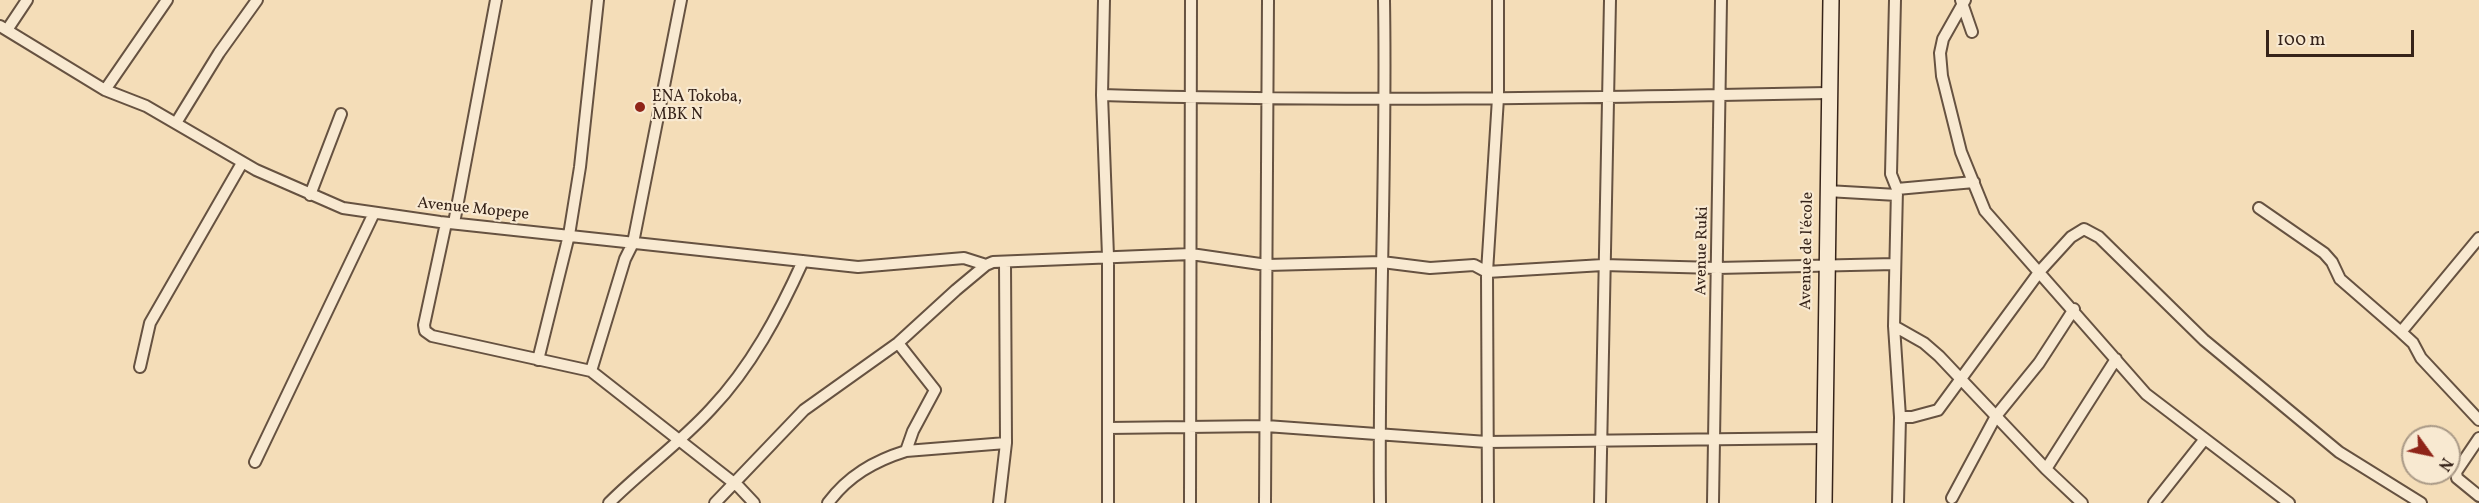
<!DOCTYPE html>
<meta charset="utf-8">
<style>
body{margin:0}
#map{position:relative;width:2479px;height:503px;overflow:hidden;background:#f4ddb8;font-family:Vollkorn,serif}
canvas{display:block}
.north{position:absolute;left:2401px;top:425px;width:60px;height:60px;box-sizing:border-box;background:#f8e9d1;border:2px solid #aa9a87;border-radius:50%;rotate:123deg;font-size:16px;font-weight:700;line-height:24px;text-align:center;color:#362319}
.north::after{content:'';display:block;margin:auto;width:21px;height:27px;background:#8f2418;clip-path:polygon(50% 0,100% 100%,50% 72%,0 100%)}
.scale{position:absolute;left:2266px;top:30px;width:148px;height:27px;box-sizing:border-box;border:3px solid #362319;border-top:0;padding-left:8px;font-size:18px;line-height:21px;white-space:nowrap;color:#362319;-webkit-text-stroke:4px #f8e9d1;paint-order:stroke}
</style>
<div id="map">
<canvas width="2479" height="503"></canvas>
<div class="north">N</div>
<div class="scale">100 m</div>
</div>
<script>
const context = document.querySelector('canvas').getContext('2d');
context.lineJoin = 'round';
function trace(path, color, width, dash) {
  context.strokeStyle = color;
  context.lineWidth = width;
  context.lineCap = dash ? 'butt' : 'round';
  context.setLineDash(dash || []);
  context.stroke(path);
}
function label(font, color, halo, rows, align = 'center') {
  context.font = font + ' Vollkorn,serif';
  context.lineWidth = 4.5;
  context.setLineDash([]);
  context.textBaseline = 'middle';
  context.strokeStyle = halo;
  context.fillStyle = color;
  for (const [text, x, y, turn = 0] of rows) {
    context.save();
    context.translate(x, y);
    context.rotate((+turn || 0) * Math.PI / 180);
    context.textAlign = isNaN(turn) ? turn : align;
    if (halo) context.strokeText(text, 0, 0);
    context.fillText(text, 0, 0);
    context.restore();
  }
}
const street = new Path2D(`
 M681 0 633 243 625 259 591 371 739 487 754 503
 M1104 0 1102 95 1108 256V503
 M1895 0 1891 174 1897 189
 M1961 0 1972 32
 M1965 0 1943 39 1940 53 1942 76 1961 152 1985 211 2146 394 2289 503
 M0 26 105 90 146 106 256 170 343 208 440 222 858 267 964 258 986 265
 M7 30 27 0
 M105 90 167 0
 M1102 95C1344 102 1586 98 1828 93
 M176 123 219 53 257 0
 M1974 182 1897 189 1894 326 1900 417H1912L1938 410 2040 271 2071 237 2084 229 2099 237 2204 340 2339 452 2421 503
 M1827 191 1897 195
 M310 195 341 114
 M2259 208 2324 253 2332 262 2340 279 2401 332
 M446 223 424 325 425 331 432 336 591 371
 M454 223 496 0
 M2479 238 2401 332 2413 343 2421 358 2479 420
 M1894 326 1924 343 1939 356 2046 469 2082 503
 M898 343 935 390 913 431 906 451
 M538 360 569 235 580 167 598 0
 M140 367 150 323 242 163
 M1108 428 1266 426 1487 442 1824 438
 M2479 438 2456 472 2457 478 2479 496
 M255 462 374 213
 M2046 469 2116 359
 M1952 498 1996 416 2039 363 2074 309
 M609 503C642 470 680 443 711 409 751 367 779 314 803 261
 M715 503 804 410 898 343 956 290 986 265 993 262 1191 254 1267 265 1382 262 1430 268 1474 265 1487 272 1603 265 1717 268 1895 264
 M828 503C848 476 874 461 906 451L1006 443
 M999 503 1006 443 1005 262
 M1190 503 1191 0
 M1265 503 1268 0
 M1380 503C1378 335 1387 168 1384 0
 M1488 503 1487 272 1498 98V0
 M1600 503 1610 0
 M1713 503 1721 0
 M1898 503 1900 417
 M2154 503 2204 440`);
const secondary = new Path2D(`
 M1824 503 1831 0`);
const markers = [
 [640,107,6,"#8f2418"]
];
const poiNames = [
 ["ENA Tokoba,",652,98],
 ["MBK N",652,116]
];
const streetNames = [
 ["Avenue Mopepe",473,210,6],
 ["Avenue Ruki",1703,251,-89],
 ["Avenue de l'école",1808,251,-89]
];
trace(street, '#665241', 14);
trace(secondary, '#362319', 18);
trace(street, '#f8e9d1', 10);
trace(secondary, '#f8e9d1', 15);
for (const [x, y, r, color] of markers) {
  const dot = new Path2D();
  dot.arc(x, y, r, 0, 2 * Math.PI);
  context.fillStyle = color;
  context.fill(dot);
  trace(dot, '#f8e9d1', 2);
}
label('16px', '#362319', '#f8e9d1', poiNames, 'left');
label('16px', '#362319', '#f8e9d1', streetNames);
</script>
